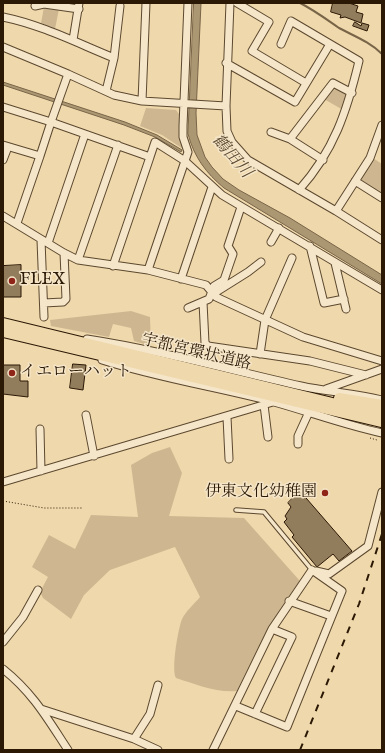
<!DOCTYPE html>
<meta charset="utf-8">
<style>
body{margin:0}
#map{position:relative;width:385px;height:753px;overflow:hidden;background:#efd8ac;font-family:"IM FELL English",serif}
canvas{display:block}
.frame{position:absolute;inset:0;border:4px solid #2b1805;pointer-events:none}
</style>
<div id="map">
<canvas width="385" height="753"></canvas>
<div class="frame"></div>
</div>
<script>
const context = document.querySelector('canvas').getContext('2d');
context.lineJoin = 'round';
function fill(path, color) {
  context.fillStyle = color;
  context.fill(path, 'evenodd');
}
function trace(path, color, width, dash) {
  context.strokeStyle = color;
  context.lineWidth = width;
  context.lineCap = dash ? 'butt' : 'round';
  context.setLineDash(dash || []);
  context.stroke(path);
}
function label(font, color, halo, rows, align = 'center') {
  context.font = font + ' "IM FELL English","Noto Serif JP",serif';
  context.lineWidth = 3;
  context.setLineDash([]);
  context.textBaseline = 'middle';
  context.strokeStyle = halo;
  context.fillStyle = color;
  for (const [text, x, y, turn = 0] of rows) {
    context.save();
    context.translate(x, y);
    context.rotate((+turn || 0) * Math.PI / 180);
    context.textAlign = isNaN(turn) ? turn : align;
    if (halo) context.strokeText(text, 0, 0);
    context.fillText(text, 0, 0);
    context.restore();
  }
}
const green = new Path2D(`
 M44 7 59 9 55 29 41 23Z
 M337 88 345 93 347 97 343 110 324 99 332 89Z
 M146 108 176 110 179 114V135L183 149 162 135 140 126Z
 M373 158 382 164V195L359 180Z
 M131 311 150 317 151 346 134 341 131 328 113 324 109 337 51 326 50 320Z
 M170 447 182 473 169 516 244 518 300 581C274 615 255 652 237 691 216 693 195 684 176 678 171 670 178 629 182 619 186 611 194 604 200 597L175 547 110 570 84 595 71 619 43 598 40 592 48 577 32 567 49 535 75 549 91 515 138 517 131 465 152 453Z`);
const water = new Path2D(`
 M194 3H201L196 113 197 135 205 157 212 167 223 179 239 190 290 218 382 275V284L224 188C206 173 194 157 188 134Z
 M3 82 125 122 157 135 182 150 181 152 155 137 124 125 3 85Z`);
const stream = new Path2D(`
 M300 3C314 10 326 19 339 28 354 36 370 42 382 54`);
const building = new Path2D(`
 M333 3H349L358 6 356 12 363 14 361 23 345 17 340 18 341 15 331 12Z
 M355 22 361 26 362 23 369 25 367 31 353 26Z
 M21 265V297H3V266Z
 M73 364 86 365 83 390 70 388Z
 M3 365H20V381H28V397L3 394Z
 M300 491 352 551 339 561 333 554 317 567 292 537 294 535 284 522 287 519 285 516 291 507 288 503Z`);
const path = new Path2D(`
 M370 438 377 440
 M3 501 44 508H82`);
const lane = new Path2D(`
 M236 510 264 512 312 570`);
const street = new Path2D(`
 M237 3 269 22 252 51 306 83
 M35 6 44 4 79 9
 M3 17C42 25 77 43 114 58
 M73 40 79 3
 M281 44 291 21 359 61C347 111 334 151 299 190
 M3 47 68 74
 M226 63 295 102 330 44
 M106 91 114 58 120 6
 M142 101 226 106 227 131 232 142 248 160 336 211 382 240
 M226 106 230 3
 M3 107 51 122 68 74 114 95 142 101 146 3
 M271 132 290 139
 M3 145 40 156 17 223
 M40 156 51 122 150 157 155 142 185 161 222 195 382 290
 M3 160 8 147
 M323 160 290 139 333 83 352 93
 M355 181 382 198
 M336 211 370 158 382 125
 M3 216 64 253 78 260 148 270 206 285 216 297 303 337 382 361
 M41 240 44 317
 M271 242 279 228
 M48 243 85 134
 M310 246 324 303 344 299
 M78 260 118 145
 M335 263 346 309
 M113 266 150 157
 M148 270 188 152 183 137V126L188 3
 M181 279 212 187
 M213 294 248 272 261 262
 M203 302 205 343 208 346 310 361 366 375
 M44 303 63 302 66 299 64 253
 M188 308 209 299 214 286 224 280 233 254 228 246 241 207
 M87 339C159 350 230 370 301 386 328 392 355 393 382 400
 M260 354 265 320 292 258
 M102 360C158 378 217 387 274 402 310 412 345 425 382 433
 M326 389 382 369
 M264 405 268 437
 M86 415 94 456
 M227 417 229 459
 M40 429 41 471
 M298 444V436L309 412
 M3 482 273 402
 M316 571 329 574 368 546 382 492
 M289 601 331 616
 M3 642 23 617 38 590
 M3 669C33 693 47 718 68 750
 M236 706 287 727 342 591 312 570
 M41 709 134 739 150 714 158 685
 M255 714 292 637 272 629
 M134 739 158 750
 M213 750 272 629 312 570`);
const primary = new Path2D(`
 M3 323 382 415
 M3 332 381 422
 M339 398 382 405`);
const rail = new Path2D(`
 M300 750 359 604 382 534`);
const markers = [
 [12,281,4,"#8f2418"],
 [12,373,4,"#8f2418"],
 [325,493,4,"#8f2418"]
];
const poiNames = [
 ["FLEX",20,281],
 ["イエローハット",20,373],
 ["伊東文化幼稚園",317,493,"right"]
];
const streetNames = [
 ["宇都宮環状道路",196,353,13]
];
const waterNames = [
 ["鶴田川",231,157,49]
];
fill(green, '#ceb790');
fill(water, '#ac9773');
trace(water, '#786447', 1);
trace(stream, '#786447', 2);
fill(building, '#917c5c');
trace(building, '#2b1805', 1);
trace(lane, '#5c482f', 5.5);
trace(street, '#5c482f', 9);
trace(primary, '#2b1805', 12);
trace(path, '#2b1805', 1, [1, 2]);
trace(lane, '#f5e6c9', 3.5);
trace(street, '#f5e6c9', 7);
trace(primary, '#efd8ac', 10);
trace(rail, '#2b1805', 2, [7, 7]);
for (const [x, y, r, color] of markers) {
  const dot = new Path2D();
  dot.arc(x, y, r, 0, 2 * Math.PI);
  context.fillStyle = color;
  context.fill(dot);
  trace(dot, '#f5e6c9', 1.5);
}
label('16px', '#2b1805', '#f5e6c9', poiNames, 'left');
label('16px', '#2b1805', '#f5e6c9', streetNames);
label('italic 17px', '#5f4b31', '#f5e6c9', waterNames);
</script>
